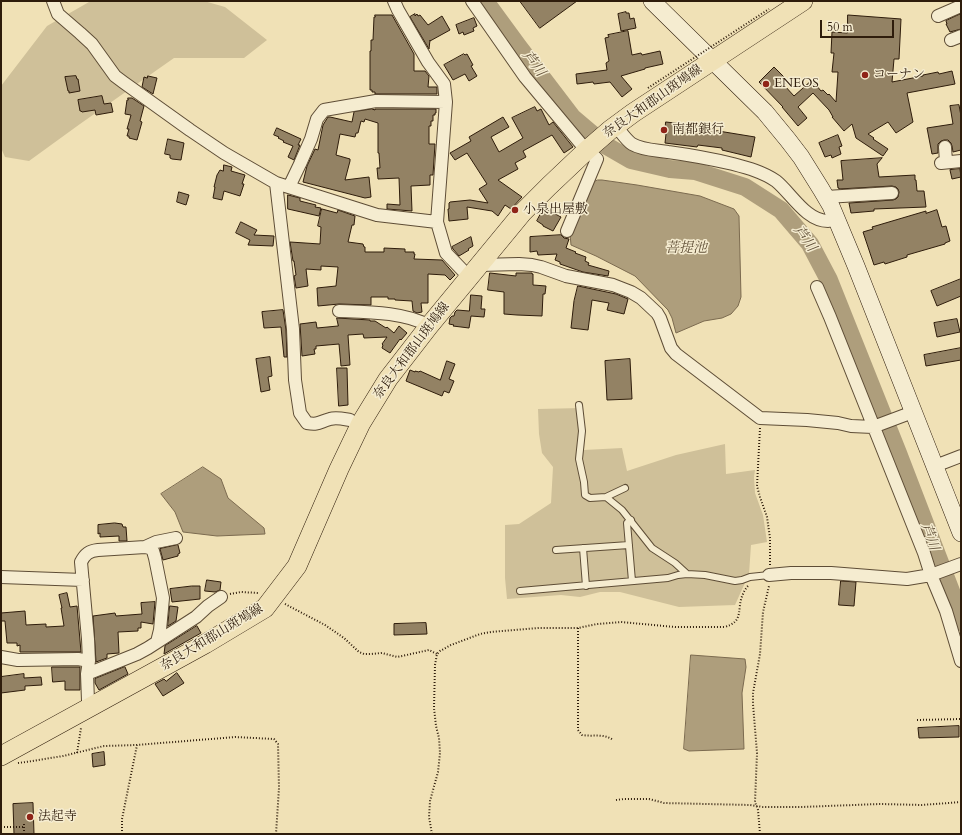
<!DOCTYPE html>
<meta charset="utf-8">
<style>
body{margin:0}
#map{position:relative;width:962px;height:835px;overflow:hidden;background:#f0e1b6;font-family:Cardo,serif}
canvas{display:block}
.frame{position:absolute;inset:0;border:2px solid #2e1c0b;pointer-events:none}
.scale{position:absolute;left:820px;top:20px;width:74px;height:18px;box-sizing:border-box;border:2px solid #2e1c0b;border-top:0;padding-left:5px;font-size:12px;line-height:14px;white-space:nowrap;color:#2e1c0b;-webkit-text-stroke:3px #f5ecd0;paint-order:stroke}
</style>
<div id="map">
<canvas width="962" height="835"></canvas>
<div class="frame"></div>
<div class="scale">50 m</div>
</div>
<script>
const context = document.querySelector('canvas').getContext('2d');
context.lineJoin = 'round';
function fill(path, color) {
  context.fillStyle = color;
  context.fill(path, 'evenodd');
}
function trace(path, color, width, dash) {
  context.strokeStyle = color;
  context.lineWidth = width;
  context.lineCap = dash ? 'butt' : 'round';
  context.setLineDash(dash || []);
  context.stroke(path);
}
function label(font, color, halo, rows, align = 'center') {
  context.font = font + ' Cardo,"Noto Serif JP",serif';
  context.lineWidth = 3;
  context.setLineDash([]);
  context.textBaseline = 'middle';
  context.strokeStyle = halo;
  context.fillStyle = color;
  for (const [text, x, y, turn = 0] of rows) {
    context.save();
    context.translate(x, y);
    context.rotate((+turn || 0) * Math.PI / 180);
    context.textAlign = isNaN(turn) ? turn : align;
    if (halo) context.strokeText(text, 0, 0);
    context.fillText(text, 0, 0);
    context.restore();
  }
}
const green = new Path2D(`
 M102 1H204L225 7 267 40 244 58H174L80 124 29 161 5 157 1 148V86L47 26 89 2Z
 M581 408 585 431 584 450 622 448 627 471 676 455 725 444 726 474 755 470 754 477 755 493 763 515 767 542 751 545 749 574 735 605 679 607 620 592H600L580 597 561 595 507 599 505 578V525L519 524 551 503 553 467 542 453 539 434 538 409Z`);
const water = new Path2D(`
 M598 180H602L637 185 700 196 734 209 739 216 741 297 738 306 731 314 722 318 704 321 676 333 672 318 668 310 635 276 596 256 571 245 570 234 591 183Z
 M203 467 221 479 228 498 264 528 265 534 217 536 183 532 175 512 161 494Z
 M691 655 745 659 746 667 742 693 744 749 689 751 684 749Z`);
const river = new Path2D(`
 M485 1 518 46 572 117 605 145 631 160 670 169 695 171 745 187 781 210 810 244 829 280 898 453 954 599 961 622`);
const building = new Path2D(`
 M520 1H577L540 28Z
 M626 12V13H629L630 19 634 18 636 28 621 31 618 14Z
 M415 14V16L417 14 418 16 420 15 428 25 442 16 450 30 430 41V40L429 49 410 17Z
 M961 14V29L950 32 946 24H947L946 21Z
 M375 15H392L414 54V71H425L429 76 428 87H437V94H375V92H372V90H370V51H371V40H373L374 17H375Z
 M848 15 901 19 899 59H894L892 82 923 76V75L938 72 939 74 952 71 955 84 907 93 913 122 896 133 888 122 868 134 874 138 873 139 888 149 883 156 856 138 852 124 844 131 832 117H833L829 110 813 93 798 107 807 118 798 126 782 107H783L759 82 774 67 788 81 784 85 794 96 812 80 821 91 823 90 828 95 829 94 836 102 838 72H832L834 53H831L832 32 847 33Z
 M474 18 477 26 473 28 474 31 464 35 463 32 459 34 456 25Z
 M628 31 632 55 641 53 642 55 660 51 663 64 645 68V69L621 76 632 89 622 97 610 82 594 84 593 82 577 84 576 74 607 70 606 63 609 61 605 38 609 37 608 35Z
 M464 54 465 55 467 54 473 65 471 66 477 76 469 81 465 74 453 80 444 65Z
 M76 76 77 79H78L80 91 69 93V91H68L65 77Z
 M148 76 157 78 153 94 142 87 144 77 147 78Z
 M102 96 104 104 111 103 113 112 96 115 95 110 82 112 81 111H80L78 100Z
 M128 98H132L144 106 140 121 142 122 137 140 129 138V136H127L129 129H127L131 115 125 114 127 100H128Z
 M959 105 961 116V150L953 152 952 146 951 143 948 140H944L941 141 938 144V153L932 154 927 128 953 124 950 106Z
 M535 107 537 111 541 109 549 125 553 122 573 147 564 153 552 135 523 151 526 157 515 163 518 169 498 180 522 197 511 209 505 205 498 216 492 211 467 207 468 219 449 221 448 209H449V203L450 202 470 200 488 203 479 189 487 184 467 153 455 160 450 153 471 141 469 137 503 117 509 127 491 137 499 152 523 138 512 118Z
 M372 109 375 110V109H436V113H435V115H433V121H431V126H429V144H435L433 175H430V185L411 186 412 211 387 209V204L400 205 399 178 378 179 377 168H380L379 153H378V123L365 119 364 122 361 121 358 133H356L355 137 340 134 336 155 350 159V161L345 180 369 177 371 197 365 198 303 182 307 166 315 149 318 150 323 125 328 117H330L352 122 354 112Z
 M666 122 700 126V128L755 137 751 157 722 150V148L698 145 697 147 665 143 666 134H665Z
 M277 128 301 139 298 145H300L294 160 288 157 293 146 283 142 284 141 278 138 279 137 274 135Z
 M838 135 842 146 839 147 841 154 832 158 831 155 825 157 819 143Z
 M168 139 184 143 181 160 172 159 170 158V155L165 154Z
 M882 158 877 164 879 177 915 175V180H916L917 191H924L926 207 874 209V211L851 213 849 203 893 200 896 199 898 197 899 192 898 189 896 187 892 186 839 189V188H838L837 180H843L841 161Z
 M224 165 232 167 231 171 245 175 242 184H244L240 196 224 191 222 200 213 198 215 187H214L217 175 220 170 223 171Z
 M960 169 961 177 952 179 950 170Z
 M179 192 189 195 186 205 177 202Z
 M288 195 300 198V201L316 205 315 207 321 208 319 216 288 209Z
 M544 208 561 217 553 231 543 226V225L537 221Z
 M322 209 337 213 338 210 355 216 354 225H352L348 242 363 244 364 247H365V252H384V248L405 249V252H414V254H415L414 259 442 260 455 275 450 280 445 275 428 274V303H421L422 312 417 313 413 311 412 301 395 300V299H388V297H371V305L339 304 318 306 317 288 336 286 338 267 321 266V270L306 269 308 286 296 288 294 276 296 275 294 261H293L290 242 320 244 321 227 318 226Z
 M937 210 942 227 946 226 950 241 945 243V244L907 255V257L885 264 884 262 874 265 863 232 873 229 872 227 926 211V213Z
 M241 222 257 230 254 235 274 236 273 246 248 245 250 240 236 233Z
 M561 235 564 238 569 239 566 248 576 252 575 253 586 257 585 261 589 263 588 265 609 271 608 276 583 272 560 264V262L555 260 557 254 538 255 537 251 530 252V237Z
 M471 237 473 246 468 249 469 250 459 256 453 249 452 247Z
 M490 273 516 276V273H532V274H533V285L546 286 545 294H543L542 316 517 315 504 314V292L488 290Z
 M961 279V296L937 306 931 291Z
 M578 286 616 294 628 299 624 314 607 310 609 303 592 300 588 330 571 328 574 301Z
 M471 295 482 296 481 309H485L484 317 471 316 469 328 453 326 454 325 449 324 450 318 452 316H454L455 312 457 310 469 311Z
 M283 310 286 330 287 357H284L281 327 264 328 262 312Z
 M337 318 370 320V321H375L386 328 387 327 394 333 399 326 407 333 401 340 400 339 390 353 382 348 383 345 382 344 387 337 364 338 363 334 348 335 350 365 341 366 339 344 316 346V349H314L315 354 302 356 300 324 316 322 317 328 338 326Z
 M957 319 960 332 937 337 934 323Z
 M961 348V360L926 366 924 355Z
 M270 357 272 376 268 377 270 390 261 392 256 359Z
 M630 359 632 399 607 400 605 361Z
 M447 361 455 364 449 379 454 381 449 393 444 391 442 396 406 381 410 370 415 372V371L419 372 420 371 440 380Z
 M337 368H347L348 405 339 406Z
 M115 523 122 524 123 527H126L127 541H119V536L100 537V533L98 534V525Z
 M178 545 180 553 178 554V556L163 560 160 549Z
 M207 580 221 582 220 590 215 592 205 591Z
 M841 581 856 582 854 606 839 605Z
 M192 586H200V599L172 602 170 589Z
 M67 593 70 607 77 606 81 652H20V645L17 646V643H7L5 621H1V613L25 611 26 625 46 624V627L64 626 61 608H62L59 595Z
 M155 602 153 624 141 622V628H138V631L118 632 119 653 107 654V658L96 662 93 616 115 613 116 616 142 614 141 603Z
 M170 606 178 607 176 621 168 626Z
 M426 623 427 634 394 635V624Z
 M197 626 201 633 164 654 165 646Z
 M52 667H80V690H65V681L53 682Z
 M125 667 128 674 99 690 95 683V679Z
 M177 673 184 683 163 696 155 684 164 679 166 681Z
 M24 674V678L41 677 42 685 25 686V690L1 693V677Z
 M959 726V737L919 738 918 728Z
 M104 752 105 765 93 767 92 754Z
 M33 803 34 834H14L13 804Z`);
const path = new Path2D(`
 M760 428 757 486 760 497 767 517 770 538V565
 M230 594 241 592 259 593
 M285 604 325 625 344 638 359 652 364 654H371L382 653 397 657 402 656 429 650 437 654
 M578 628V730L582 735C593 737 604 733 613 740
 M917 720 961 719
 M77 753 81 728
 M18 763 26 762 63 756 104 746 137 745 235 737 274 739 278 744 279 788 276 834
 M616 800 624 799H649L664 803 750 805 763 807H801L880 804 922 805 961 802
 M1 827H24
 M24 834V822
 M122 834V819L137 745
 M432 834 429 817 430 801 438 772 440 753 439 738 436 726 434 708 435 665 437 654 440 651 451 645 480 634 491 632 539 628H578L597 624 621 622 675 627H724C745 622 736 609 743 594 744 591 746 588 748 586
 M760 834 758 810 755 802 757 753 753 704V693L760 654 763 612 769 586`);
const lane = new Path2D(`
 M579 405 582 431 579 459 584 482 585 495 590 498 606 497 622 510 652 548 675 563 687 574
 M606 497 625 488
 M631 520 627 523 632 581
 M583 548 586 586
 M556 550 629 545
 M520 591 668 578 678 575 687 574 705 575 735 581 742 580 750 577 769 575`);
const street = new Path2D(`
 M53 1 58 14 80 33 92 44 115 76 123 82 190 130 224 153 276 183 377 215 437 222
 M394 1 398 10 428 62 444 84 446 102 437 222 446 253 469 277
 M472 1 525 77 581 144 597 159 567 231
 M938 16 961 6
 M951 40 961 36
 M616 126C621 132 626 140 632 144 642 150 656 150 668 152 690 155 712 159 733 164 748 168 763 172 776 181 791 193 806 221 828 221 830 221 834 220 836 219
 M945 147 946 162
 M941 163 961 161
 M276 183 293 329 295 380 300 413 307 423C319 425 319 422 330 419 336 417 344 419 350 420
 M289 187 300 164 311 139 317 119 324 110 376 101 446 102
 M826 197 892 193
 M479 265 519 264 532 265 541 267 566 276 613 285 631 292 641 298 657 313 660 318 671 348 676 354 760 418 807 420 838 423 851 426 873 427 913 412
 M817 287 830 317 924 553 931 575 946 611 961 661
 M339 311C366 312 406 312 429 326
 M935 466 961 456
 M145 547 150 548 153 551 155 558 163 598 160 630 157 642
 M769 575 791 573H831L907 579 931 575 961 564
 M1 577 83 580
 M1 657 18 660 78 659 89 661
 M87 674 137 654 148 648 196 617 208 606 221 597
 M90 708 88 701 87 674 89 661 88 639 81 562C85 554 89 551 98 550L145 547 156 542 176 538`);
const secondary = new Path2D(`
 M652 1 765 112 788 140 801 157 821 189 831 206 856 266 961 533`);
const primary = new Path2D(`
 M1 756 205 644 265 608 297 566 339 469 361 423 388 379 429 326 523 212 549 186 587 150 610 130 633 113 803 1`);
const pathBridge = new Path2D(`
 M648 88 769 9`);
const markers = [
 [865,75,4,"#8f2418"],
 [766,84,4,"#8f2418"],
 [664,130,4,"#8f2418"],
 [515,210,4,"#8f2418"],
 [30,817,4,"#8f2418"]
];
const poiNames = [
 ["コーナン",873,75],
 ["ENEOS",774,84],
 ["南都銀行",672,130],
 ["小泉出屋敷",523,210],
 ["法起寺",38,817]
];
const streetNames = [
 ["奈良大和郡山斑鳩線",653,102,-35],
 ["奈良大和郡山斑鳩線",412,351,-53],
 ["奈良大和郡山斑鳩線",212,638,-31]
];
const waterNames = [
 ["芦川",533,64,53],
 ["芦川",804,239,54],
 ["菩提池",686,249],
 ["芦川",929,537,70]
];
fill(green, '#cfc099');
fill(water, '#ae9e7c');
trace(water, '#7b6a4f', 1);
trace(river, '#ae9e7c', 18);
fill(building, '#938264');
trace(building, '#2e1c0b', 1);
trace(lane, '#5e4d36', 8);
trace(street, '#5e4d36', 14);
trace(secondary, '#2e1c0b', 18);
trace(primary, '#2e1c0b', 20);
trace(path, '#2e1c0b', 2, [1, 2]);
trace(lane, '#f5ecd0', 6);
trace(street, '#f5ecd0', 12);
trace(secondary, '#f5ecd0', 17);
trace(primary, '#f0e1b6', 19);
trace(pathBridge, '#2e1c0b', 2, [1, 2]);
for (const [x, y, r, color] of markers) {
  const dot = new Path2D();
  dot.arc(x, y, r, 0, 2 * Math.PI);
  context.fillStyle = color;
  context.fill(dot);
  trace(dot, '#f5ecd0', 1.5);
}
label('13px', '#2e1c0b', '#f5ecd0', poiNames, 'left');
label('13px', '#2e1c0b', '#f5ecd0', streetNames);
label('italic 14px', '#615038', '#f5ecd0', waterNames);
</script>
